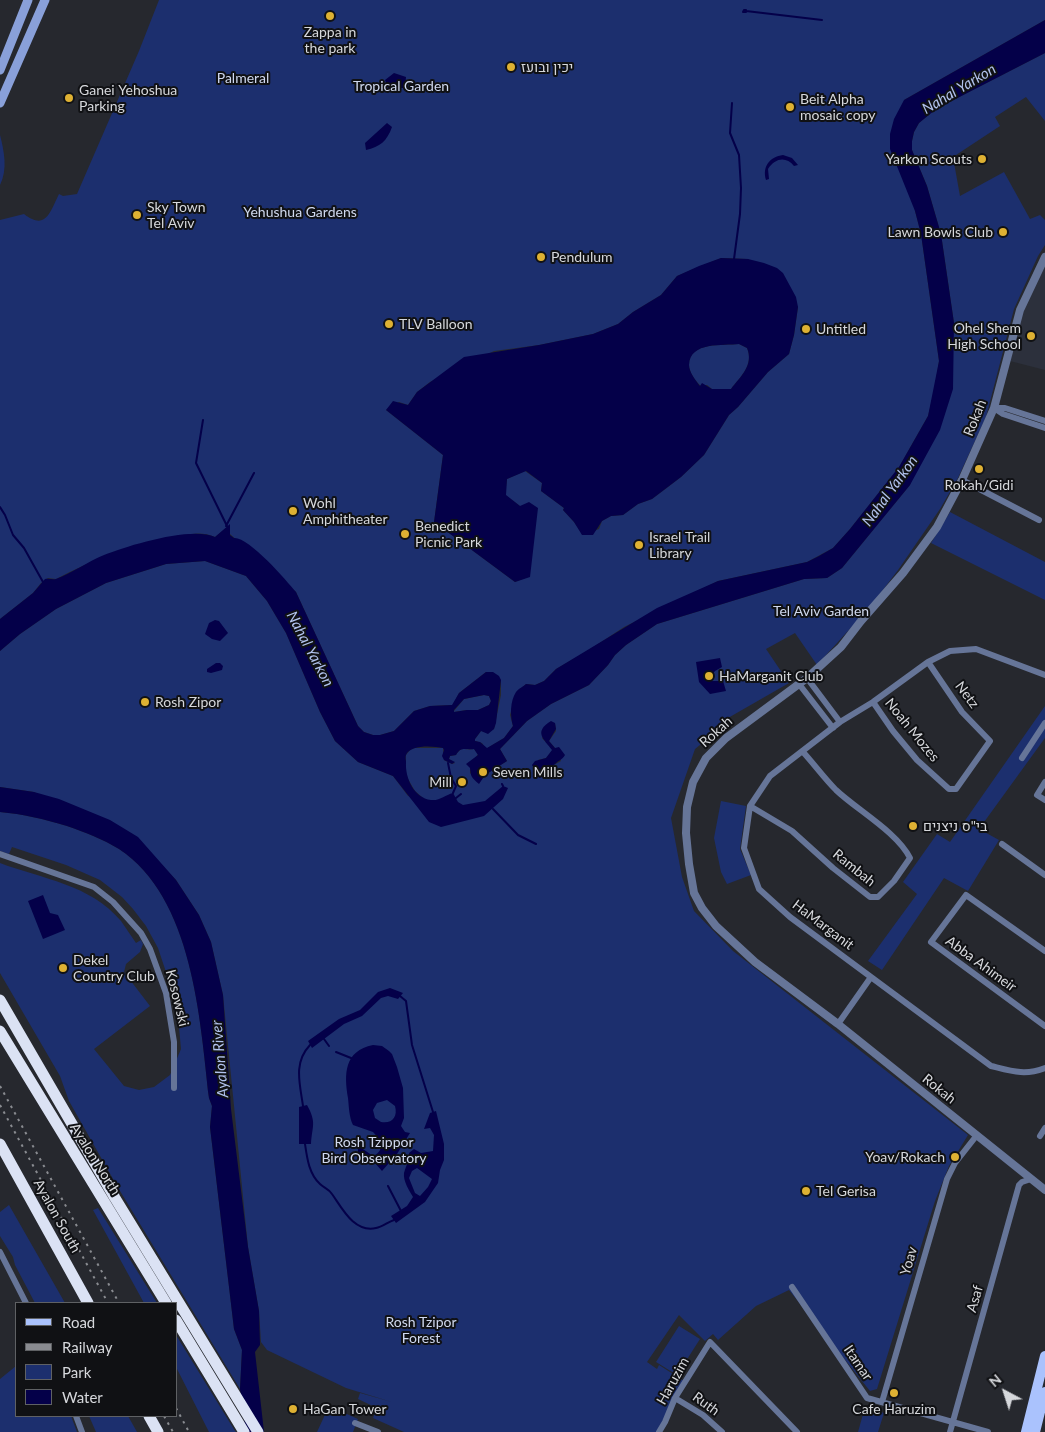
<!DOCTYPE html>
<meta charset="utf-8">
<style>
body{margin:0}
#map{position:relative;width:1045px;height:1432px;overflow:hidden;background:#26282e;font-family:Lato,sans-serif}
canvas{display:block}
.legend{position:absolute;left:15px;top:1302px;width:162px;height:115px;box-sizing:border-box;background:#101114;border:1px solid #5f6164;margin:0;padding:6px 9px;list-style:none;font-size:15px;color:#d6d8dc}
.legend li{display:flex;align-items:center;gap:10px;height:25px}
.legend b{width:25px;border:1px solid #5f6164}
.north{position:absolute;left:980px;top:1367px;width:50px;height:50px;-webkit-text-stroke:4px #101114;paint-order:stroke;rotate:320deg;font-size:14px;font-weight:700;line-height:20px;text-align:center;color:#d6d8dc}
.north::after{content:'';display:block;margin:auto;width:18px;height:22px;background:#d6d8dc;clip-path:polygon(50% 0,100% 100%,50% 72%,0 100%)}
</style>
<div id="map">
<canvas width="1045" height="1432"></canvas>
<ul class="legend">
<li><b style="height:6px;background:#aac2fd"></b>Road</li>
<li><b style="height:6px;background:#898b90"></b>Railway</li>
<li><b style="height:14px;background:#1c2f6e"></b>Park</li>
<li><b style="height:14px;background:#040049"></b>Water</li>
</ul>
<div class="north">N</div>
</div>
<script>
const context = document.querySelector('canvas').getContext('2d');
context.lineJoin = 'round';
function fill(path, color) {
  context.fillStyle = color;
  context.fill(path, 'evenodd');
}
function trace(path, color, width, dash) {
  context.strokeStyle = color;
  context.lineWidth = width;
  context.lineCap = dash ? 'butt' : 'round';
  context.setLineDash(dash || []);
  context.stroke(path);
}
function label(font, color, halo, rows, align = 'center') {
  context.font = font + ' Lato,Heebo,sans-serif';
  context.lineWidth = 4;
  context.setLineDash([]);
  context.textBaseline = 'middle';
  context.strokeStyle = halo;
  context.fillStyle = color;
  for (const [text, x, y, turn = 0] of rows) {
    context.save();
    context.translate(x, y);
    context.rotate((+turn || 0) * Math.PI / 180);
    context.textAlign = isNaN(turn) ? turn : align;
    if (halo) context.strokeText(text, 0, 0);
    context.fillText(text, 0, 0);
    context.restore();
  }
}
const built = new Path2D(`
 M1045 265V370L1010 361 1023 310Z`);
const green = new Path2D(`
 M159 0H1045V20L904 100 915 211 921 234 939 361 934 392 928 416 899 467 850 529 833 548 807 562 718 581 624 627 586 652 556 669 544 681 535 685 526 684 516 693 510 715 513 726 504 738 486 749 482 743 475 741V739L481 731 488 732 494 729 501 695V680L486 672 459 693 453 705 430 706 414 711 394 731 380 735H373L364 732 358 726 296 592 230 534V525L215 537C200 530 186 535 170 538 129 545 93 560 56 579L48 578 41 583 33 593 0 619V220L24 214C46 231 50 212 59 194L63 196 77 194 139 51ZM721 258 748 259 798 307 794 335 789 354 768 372 738 407 729 415 704 455 681 477 664 490 652 499 638 504 623 515 611 516 602 521 599 529 583 535 574 522 563 510 564 508 541 491 542 483 525 471 507 479 505 495 520 506 530 576 515 582 434 522 443 455 386 410 399 402 408 405 417 392 430 382 494 351 539 345 593 334 618 324 633 312 661 295 677 276Z
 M1045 53V121L1026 97 995 117 1000 126 953 157 960 196 1004 172 1030 219 1040 215 1045 220V245L1038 256 1014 309 986 417 958 478 940 509 898 570 861 619 847 632 817 665 795 633 766 649 789 683 728 718 724 721 722 727 695 749 671 818 682 877 694 911 733 951 968 1135 949 1166 935 1201 877 1389 870 1391 789 1290 756 1306 718 1340 713 1334 705 1341 679 1315 647 1362 657 1369 659 1365 684 1381 663 1422 656 1432H404L373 1418 377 1408 358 1399 360 1393 392 1402 346 1388 267 1350 261 1342 259 1311 248 1247 223 995 211 942 199 915 176 880 154 857 34 792 0 787V651L20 634 56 609 106 583 166 564 205 561 246 576 267 601 286 633 320 712 335 741 358 762 393 776 408 796 423 798 415 791 408 779 405 771 406 755 410 750 415 748H443L444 760 452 764 455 763 449 759 450 756 456 755C462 745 464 751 474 749L478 754 470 767V773L479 783 485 775 507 761 500 749 527 721 551 704 589 685 608 665 615 655 626 645 657 624 804 579 827 578 842 568 910 485 954 323 941 234 927 186 912 150V141L914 132 919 123 936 109ZM555 723 556 731 549 741 555 748 561 761 552 766 548 774 538 760 546 758 553 750 542 738Z
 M0 135C4 151 8 169 0 185Z
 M739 344 747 348C754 365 741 376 731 389H712L707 385 701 386C696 382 689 372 689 365 689 341 723 346 739 344Z
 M950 512 1045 562V600L931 543Z
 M484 695 489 696 491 701 489 705 478 710H467L454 712V711L464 699Z
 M1045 706V738L979 829 999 840 968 891 944 878 882 970 868 961 917 894 903 882 937 834 950 842Z
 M721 801 746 806 740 849 751 875 727 884 721 872 714 838Z
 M0 812C23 814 44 819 67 826 84 832 103 839 119 849 193 898 200 1018 209 1098L212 1106 210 1127 234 1329 242 1350 240 1389 117 1186 69 1101 60 1076 0 973V863C42 879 90 884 121 921 126 928 131 936 136 943L141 940 143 944 140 952 126 964 124 972 150 1006 94 1049 124 1086 139 1090 154 1087 170 1075 181 1049 177 1005 158 948 146 926 133 909 122 897 100 880 66 865 12 847 9 854 0 851Z
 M9 1205 65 1303H35L15 1265 13 1257 0 1236V1212Z
 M98 1208 157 1303H144L93 1210Z
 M679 1326 700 1339 677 1375 656 1362Z
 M176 1335 235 1431 236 1432H209L176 1367Z
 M16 1366V1416H71L77 1432H0V1379Z
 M329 1406 358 1419 353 1432H317Z
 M865 1407 884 1413 878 1432H858Z
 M89 1416H128L137 1432H96Z`);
const water = new Path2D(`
 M1045 20V53L936 109 919 123 914 132 912 141V150L927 186 941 234 954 323 953 389 940 430 910 485 842 568 827 578 804 579 657 624 626 645 615 655 608 665 589 685 551 704 527 721 500 749 507 761 485 775 479 784C471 777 471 777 470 768L466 764 478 755 474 749C465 750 461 746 456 755L450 756 449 759 455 762 452 764 444 760 442 756 444 750 443 748C434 746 410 744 406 755 405 757 406 760 406 762 405 778 414 798 431 800 440 801 445 795 453 793L458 802 463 805 485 801 503 786 508 788 503 799 484 816 441 827 429 822 393 776 358 762 335 741 320 712 286 633 267 601 246 576 205 561 166 564 106 583 56 609 20 634 0 651V619L33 593 45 579C49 578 52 580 56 579 70 574 89 561 104 555 129 545 192 526 215 537L230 524V535L234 538C249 537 286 580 296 592L358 726 364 732 373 735H380L394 731 414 711 430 706 452 705 459 693 486 672H493L499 676 501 680 496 723 494 729 488 734 481 731 475 739V741L480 742 487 748 504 738 513 726C510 716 510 701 516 692 519 688 523 687 526 684L535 685 544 681 556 669 657 608 718 581 807 562 819 556 833 548 850 529 899 467 928 416 939 361 921 234 915 211 890 149V134L894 119 904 100ZM484 695 489 696 491 701 489 705 478 710H467L454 712V710L464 699Z
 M394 73 406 77 405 88H388L385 80Z
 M387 123 392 127C387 141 380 147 366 150L365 143Z
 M783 155 792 158 798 165 794 166C786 156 775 158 768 169L769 179 766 180C762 166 770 157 783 155Z
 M721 258 748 259 764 263 777 268 783 273 796 297 798 307 794 335 789 354 768 372 738 407 729 415 704 455 681 477 652 499 638 504 623 515 611 516 602 521 593 535H582L574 522 563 510 564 508 541 491 542 483 526 471 507 479 506 495 520 506 529 502 538 508 530 577 515 582 434 522 443 455 386 410 393 401 408 405 417 392 464 357 539 345 593 334 618 324 633 312 661 295 677 276 699 266ZM739 344 747 348C754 365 741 376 731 389H712L702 383 700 386C696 381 689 372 689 365 690 341 723 346 739 344Z
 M215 620 219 621 228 633 220 641 212 639 205 634 209 623Z
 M720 658 722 667 715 671 711 676 712 681H723L726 691 710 694 699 682 696 662Z
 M216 663H220L223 666 222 670 211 673 207 672V669Z
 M551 721 555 723 556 729 549 741 555 748 559 747 565 755C562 760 559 760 555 764 547 770 550 775 539 778L532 765 535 761 546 758 552 750C544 739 533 732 551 721Z
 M0 787 34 792 59 799 110 820 138 837 176 880 199 915 211 942 223 995 231 1109 248 1247 259 1311 260 1345 255 1352 264 1432H246L240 1389 242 1350 234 1329 210 1127 212 1106 209 1098C200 1019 193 898 119 849 103 839 84 832 67 826 44 819 23 814 0 812Z
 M43 895 50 913 58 915 65 930 43 939 28 901Z
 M390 988 403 993 398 999 388 996 381 998 362 1016 344 1024 312 1048 308 1041 339 1019 360 1010 378 992Z
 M373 1045 382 1046 389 1051 392 1054 397 1067 403 1088 404 1118 401 1126 405 1132 410 1133 397 1154 382 1171 374 1162 358 1152V1149L360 1147 373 1156C380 1153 381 1149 382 1142L373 1132 353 1125C349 1117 349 1107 348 1098 344 1074 344 1051 373 1045ZM387 1100 395 1106C398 1117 392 1124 381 1122L375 1118 373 1110 377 1103Z
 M307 1105C317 1123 312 1126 311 1144H299V1107Z
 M436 1111 444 1144V1160L440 1170 438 1183 425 1202 396 1223 391 1216 407 1206 413 1197C409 1190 403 1181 404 1173 406 1166 409 1161 409 1153L414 1149 421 1153 433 1151 434 1135 430 1128 424 1129 430 1113ZM417 1168 432 1179 428 1187 420 1196 415 1193 409 1178 412 1171Z`);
const stream = new Path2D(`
 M744 10H746V12H743Z
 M746 11 822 20
 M732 103 730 133 739 155 741 188 740 214 734 259
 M203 420 196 463 227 526
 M0 507 5 515 13 535 24 548 43 582
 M226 526 254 473
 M448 763 451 778 456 786 453 793
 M502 784 503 786
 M456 798 461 794
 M493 809 518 835 536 844
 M400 996 406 1001 412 1045 433 1112
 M324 1039 329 1046
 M336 1052 351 1058
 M303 1106C300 1084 293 1063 310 1045
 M305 1144C307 1158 309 1174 320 1184 324 1188 329 1189 332 1194 342 1208 354 1233 376 1228 382 1227 388 1222 394 1220
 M388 1186 401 1211`);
const minor = new Path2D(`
 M994 408 1003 414 1045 428
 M994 408H1005L1045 421
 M962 480 1039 520
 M1045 675 976 649 950 651 928 662 873 702 840 722 770 776 750 806 744 848 759 889 790 917 991 1066C1011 1071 1025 1076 1045 1068
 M807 678 840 722
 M799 684 833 728
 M873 702 893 731 917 760 949 789H956L990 741 962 712 928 662
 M1022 758 1045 723
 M1045 782 1037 795 1045 800
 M750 806 792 831 833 868 870 897H878L894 881 910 858C897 832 857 810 836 790 824 778 814 764 803 752
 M1002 844 1045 875
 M0 854 94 887 113 902 141 933 150 949 166 993 174 1042V1088
 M1045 951 966 895 931 942 1045 1026
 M838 1024 871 977
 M1040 1136 1045 1128
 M0 1252 26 1303
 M792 1287 867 1398 988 1432
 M675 1398 703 1415 722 1432
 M882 1402 947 1179 955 1163 977 1135
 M76 1416 82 1432
 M355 1423 378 1432
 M659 1432 665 1422 675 1398 710 1342 797 1432
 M950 1432 1019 1185 1022 1182 1031 1179`);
const tertiary = new Path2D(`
 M1045 257 1020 310 994 408 962 480 937 527 903 573 861 621 841 647 807 678 726 738 706 758 693 782 687 807 686 833 689 864 694 893 702 908 716 926 755 962 838 1024 1045 1190`);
const secondary = new Path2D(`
 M0 70 28 0
 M0 103 45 0`);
const primary = new Path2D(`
 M1026 1432 1045 1356
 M1035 1432 1045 1392`);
const motorway = new Path2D(`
 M0 1000 115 1198 258 1432
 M0 1031 166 1303
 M0 1144 88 1303
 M176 1320 244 1432
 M149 1416 158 1432`);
const rail = new Path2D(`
 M0 1086 119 1303
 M0 1105 108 1303
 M176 1408 189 1432
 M164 1416 173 1432`);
const markers = [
 [330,16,5,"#deb133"],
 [511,67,5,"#deb133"],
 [69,98,5,"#deb133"],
 [790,107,5,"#deb133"],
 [982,159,5,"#deb133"],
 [137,215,5,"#deb133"],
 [1003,232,5,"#deb133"],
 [541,257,5,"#deb133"],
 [389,324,5,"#deb133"],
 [806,329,5,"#deb133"],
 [1031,336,5,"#deb133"],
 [979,469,5,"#deb133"],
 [293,511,5,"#deb133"],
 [405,534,5,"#deb133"],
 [639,545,5,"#deb133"],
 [709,676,5,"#deb133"],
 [145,702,5,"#deb133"],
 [483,772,5,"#deb133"],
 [462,782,5,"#deb133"],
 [913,826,5,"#deb133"],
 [63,968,5,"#deb133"],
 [955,1157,5,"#deb133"],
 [806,1191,5,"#deb133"],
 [894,1393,5,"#deb133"],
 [293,1409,5,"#deb133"]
];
const poiNames = [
 ["Zappa in",330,32,"center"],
 ["the park",330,48,"center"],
 ["יכין ובועז",521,67],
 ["Ganei Yehoshua",79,90],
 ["Parking",79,106],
 ["Beit Alpha",800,99],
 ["mosaic copy",800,115],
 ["Yarkon Scouts",972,159,"right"],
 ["Sky Town",147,207],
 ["Tel Aviv",147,223],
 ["Lawn Bowls Club",993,232,"right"],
 ["Pendulum",551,257],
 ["TLV Balloon",399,324],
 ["Ohel Shem",1021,328,"right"],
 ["High School",1021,344,"right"],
 ["Untitled",816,329],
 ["Rokah/Gidi",979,485,"center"],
 ["Wohl",303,503],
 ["Amphitheater",303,519],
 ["Benedict",415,526],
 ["Picnic Park",415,542],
 ["Israel Trail",649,537],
 ["Library",649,553],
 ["HaMarganit Club",719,676],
 ["Rosh Zipor",155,702],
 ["Seven Mills",493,772],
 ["Mill",452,782,"right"],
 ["בי\"ס ניצנים",923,826],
 ["Dekel",73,960],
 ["Country Club",73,976],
 ["Yoav/Rokach",945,1157,"right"],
 ["Tel Gerisa",816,1191],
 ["HaGan Tower",303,1409],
 ["Cafe Haruzim",894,1409,"center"]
];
const parkNames = [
 ["Palmeral",243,78],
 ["Tropical Garden",401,86],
 ["Yehushua Gardens",300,212],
 ["Tel Aviv Garden",821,611],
 ["Rosh Tzippor",374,1142],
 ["Bird Observatory",374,1158],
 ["Rosh Tzipor",421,1322],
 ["Forest",421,1338]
];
const streetNames = [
 ["Rokah",975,418,-68],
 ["Netz",967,695,53],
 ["Noah Mozes",912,730,51],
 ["Rokah",716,732,-42],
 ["Rambah",854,868,39],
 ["HaMarganit",823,925,37],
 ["Abba Ahimeir",981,964,36],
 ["Kosowski",177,998,76],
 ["Rokah",939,1089,39],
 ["Ayalon North",95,1159,58],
 ["Ayalon South",57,1216,61],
 ["Yoav",909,1261,-74],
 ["Asaf",975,1299,-74],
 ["Itamar",858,1363,56],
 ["Haruzim",673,1381,-61],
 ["Ruth",706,1404,36]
];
const waterNames = [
 ["Nahal Yarkon",959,89,-31],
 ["Nahal Yarkon",890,491,-54],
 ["Nahal Yarkon",310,649,62],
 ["Ayalon River",220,1059,-95]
];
fill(built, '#2c303c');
fill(green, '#1c2f6e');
fill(water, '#040049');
trace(stream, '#040049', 2);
trace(minor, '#667598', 6);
trace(tertiary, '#667598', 8);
trace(secondary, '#89a0d9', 9);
trace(primary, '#aac2fd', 10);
trace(motorway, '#dbe2f4', 11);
trace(rail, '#898b90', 2, [2.5, 5]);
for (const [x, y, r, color] of markers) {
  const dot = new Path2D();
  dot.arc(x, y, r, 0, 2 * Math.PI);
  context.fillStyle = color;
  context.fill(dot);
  trace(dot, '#101114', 2);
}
label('14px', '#d6d8dc', '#101114', poiNames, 'left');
label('14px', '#d0d9ef', '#101114', parkNames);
label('14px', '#d6d8dc', '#101114', streetNames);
label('italic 15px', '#b1c2ed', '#101114', waterNames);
</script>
